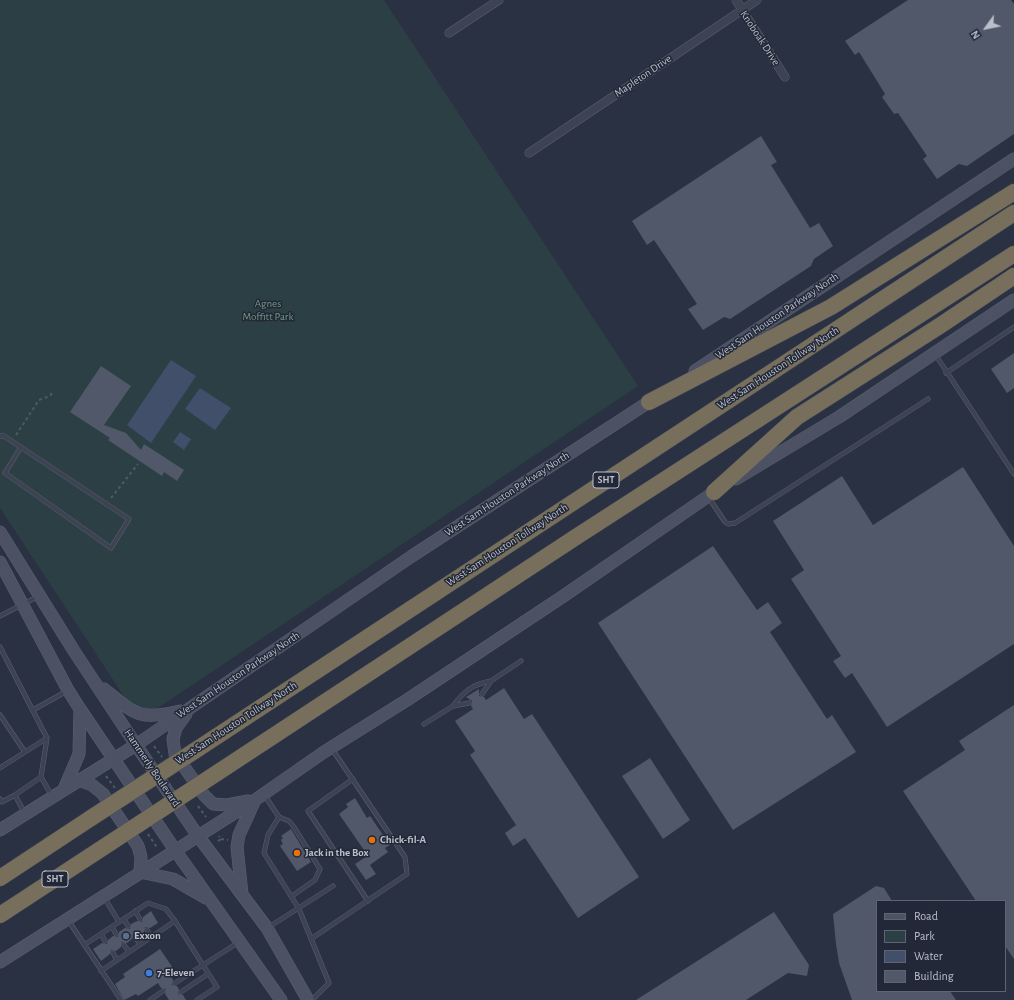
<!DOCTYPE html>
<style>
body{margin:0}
#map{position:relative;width:1014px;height:1000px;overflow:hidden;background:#293142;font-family:"Alegreya Sans",sans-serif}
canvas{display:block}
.legend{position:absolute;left:876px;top:900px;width:130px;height:92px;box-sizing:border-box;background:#222837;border:1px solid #5f6472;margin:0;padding:5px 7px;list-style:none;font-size:12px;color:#bbbfcb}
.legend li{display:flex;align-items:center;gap:8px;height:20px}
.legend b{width:20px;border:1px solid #5f6472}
.north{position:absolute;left:966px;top:8px;width:40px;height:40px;-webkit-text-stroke:3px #222837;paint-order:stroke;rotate:237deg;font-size:11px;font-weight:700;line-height:16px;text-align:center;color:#bbbfcb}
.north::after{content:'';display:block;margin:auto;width:14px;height:18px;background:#bbbfcb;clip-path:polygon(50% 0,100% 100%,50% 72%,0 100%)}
</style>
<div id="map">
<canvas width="1014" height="1000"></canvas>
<ul class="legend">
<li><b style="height:5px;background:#4c5264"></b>Road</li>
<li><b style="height:11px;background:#2c3f44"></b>Park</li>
<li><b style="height:11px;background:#424f6b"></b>Water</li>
<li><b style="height:11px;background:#50586a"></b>Building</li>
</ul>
<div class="north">N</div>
</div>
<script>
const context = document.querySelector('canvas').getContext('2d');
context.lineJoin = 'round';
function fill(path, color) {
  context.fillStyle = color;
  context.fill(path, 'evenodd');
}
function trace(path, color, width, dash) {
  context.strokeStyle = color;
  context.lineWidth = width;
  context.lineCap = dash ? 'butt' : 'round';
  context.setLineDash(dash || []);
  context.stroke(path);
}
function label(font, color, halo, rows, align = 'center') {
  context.font = font + ' "Alegreya Sans",sans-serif';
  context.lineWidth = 3;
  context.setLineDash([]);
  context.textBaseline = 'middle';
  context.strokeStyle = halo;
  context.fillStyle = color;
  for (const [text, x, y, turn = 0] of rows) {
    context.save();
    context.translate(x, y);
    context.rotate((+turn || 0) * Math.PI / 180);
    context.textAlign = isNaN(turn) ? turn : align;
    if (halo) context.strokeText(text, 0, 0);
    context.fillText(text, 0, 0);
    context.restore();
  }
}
const green = new Path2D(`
 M0 0H384L638 386 152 712 129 704 0 508Z`);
const water = new Path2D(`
 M171 360 196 376 151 443 127 425Z
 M200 388 231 408 215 430 185 409Z
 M180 432 191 439 184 450 173 442Z`);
const building = new Path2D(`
 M908 0H1011L1014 4V134L967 166 959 164 937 179 923 159 927 156 898 113 894 114 882 97 885 94 859 52 855 55 845 41Z
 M761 136 777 162 771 165 810 228 819 223 833 246 814 259 811 266 730 319 724 317 703 330 688 309 697 304 654 240 647 245 632 221Z
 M1014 353V388L1007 393 991 369Z
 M101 366 131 386 104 425 126 433 141 450 144 444 184 470 177 481 164 472 162 476 108 440 110 438 70 412Z
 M963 467 1014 546V644L887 727 852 673 845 678 833 661 841 656 791 579 804 570 773 521 842 476 873 525Z
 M713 546 757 610 768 602 782 623 770 632 827 719 832 715 856 752 733 830 598 623Z
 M504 688 524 719 532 714 639 877 578 918 525 838 513 846 505 833 516 825 470 755 475 751 455 721 473 709 471 706 472 701 466 697 479 689V696L484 697 486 700Z
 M1014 705V959L1005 946V901H976L903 791 965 750 959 741Z
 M650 758 690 820 663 839 622 776Z
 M355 798 367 818 370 816 390 845 385 848 388 852 370 865 376 874 366 880 355 864 367 856 366 853 339 814 348 807 346 804Z
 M291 829 311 862 297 871 280 846 283 844 281 840 283 838 281 836Z
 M876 886 884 888 892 901H877V991H950L956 1000H852L839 963 836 944 833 914Z
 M151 911 158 923 150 928 145 927 144 932 138 936 133 934 132 939 127 943 122 942 121 947 116 951 111 950 110 954 101 961 93 949 102 943 107 944 108 940 113 936 118 937 119 932 125 928 130 929 131 924 137 921 142 922 143 917Z
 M774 912 809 965 807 976 788 973 746 1000H636Z
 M160 949 175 971 170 975 173 980 172 985 177 986 179 989 178 994 183 995 186 1000H169L165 994 166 989 161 988 158 983 138 996 136 994 124 1000 115 984 125 977 123 974Z`);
const path = new Path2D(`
 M16 435 39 400 50 396 52 393
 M111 498 138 464
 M154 746 162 757
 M106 776 115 788
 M198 806 206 817
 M148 834 158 849
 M221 839 228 840
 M218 841 221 839 219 836`);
const lane = new Path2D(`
 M935 354 1014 474
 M946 373 1014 327
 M0 436H4L129 519 111 548 5 473 21 447
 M709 498 725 522 728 524 735 523 928 399
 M0 616 39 596
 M0 647 47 738 41 777 15 795 25 814
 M482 694 491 681 521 661
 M453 706C464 691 473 684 491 681
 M33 710 67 691
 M0 715 25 752 0 768
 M424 724 453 706 469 703
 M25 752 47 738
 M41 777 52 796
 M353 779 308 811 368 901
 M265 796 279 817 268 835 264 853 299 909 329 983 312 1000
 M0 799 2 802 15 795
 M279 817 289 821 294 827 320 869 315 880 292 896
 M104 897 119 922
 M135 911 140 919
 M124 919 128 926
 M68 920 121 1000
 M112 927 116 934
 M269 927 333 886
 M147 930 151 937
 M101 934 105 941
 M135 937 140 944
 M311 939 407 874 405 857 332 749
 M84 945 148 903 166 909 175 921 217 987 197 1000
 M124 945 129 952
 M113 953 117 960
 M101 971 175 921
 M175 983 239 942
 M181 992 208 974
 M150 1000 163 991`);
const street = new Path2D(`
 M736 0 785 77
 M449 33 499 0
 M529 153 757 0`);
const secondary = new Path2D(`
 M695 371 1014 159
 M736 479 839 417 1014 300
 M0 532 74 651 136 745 198 836 267 928 308 1000
 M0 562 68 690 80 709 175 850 281 1000
 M104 689C135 714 139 721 180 711
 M186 714 176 728 173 739 175 754 204 795 213 804 227 805 248 801
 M81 781 92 785 103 794 138 846 141 857 140 872
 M64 789 79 754 80 709
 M0 830 136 745 412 556 655 398
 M140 872 173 879 206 898
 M242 894 237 847 239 835 255 800
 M0 962 255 800 324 752 407 700 565 595 720 488`);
const highway = new Path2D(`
 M649 402 831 307 1014 192
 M714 492 797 417 941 325 1014 276
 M199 748 1014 213
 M217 773 576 537 1014 254
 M0 878 91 818
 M0 915 110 843`);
const highwayBridge = new Path2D(`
 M91 818 199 748
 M110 843 217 773`);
const markers = [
 [372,840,4,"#e8710a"],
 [297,853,4,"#e8710a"],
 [126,936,4,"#5c6f8a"],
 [149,973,4,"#3f7fe0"]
];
const shields = [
 [606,480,26],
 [55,879,26]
];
const shieldNames = [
 ["SHT",606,480],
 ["SHT",55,879]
];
const streetNames = [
 ["Knoboak Drive",760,38,57],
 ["Mapleton Drive",643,76,-34],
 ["West Sam Houston Parkway North",777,316,-34],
 ["West Sam Houston Tollway North",778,368,-33],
 ["West Sam Houston Parkway North",507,494,-33],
 ["West Sam Houston Tollway North",507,545,-33],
 ["West Sam Houston Parkway North",238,675,-34],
 ["West Sam Houston Tollway North",236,723,-33],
 ["Hammerly Boulevard",152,768,56]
];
const parkNames = [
 ["Agnes",268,304],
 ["Moffitt Park",268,317]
];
const poiNames = [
 ["Chick-fil-A",380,840],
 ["Jack in the Box",305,853],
 ["Exxon",134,936],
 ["7-Eleven",157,973]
];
fill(green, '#2c3f44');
fill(water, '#424f6b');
fill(building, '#50586a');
trace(lane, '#5c616f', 5);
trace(street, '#5c616f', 9);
trace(secondary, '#5c616f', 13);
trace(highway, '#484e5c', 17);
trace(path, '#4c5c61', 2, [3, 3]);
trace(lane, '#3d4352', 4);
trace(street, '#3d4352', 8);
trace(secondary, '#4c5264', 12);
trace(highway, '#776f5b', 16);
trace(highwayBridge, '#484e5c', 17, []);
trace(highwayBridge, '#776f5b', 16);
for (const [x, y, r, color] of markers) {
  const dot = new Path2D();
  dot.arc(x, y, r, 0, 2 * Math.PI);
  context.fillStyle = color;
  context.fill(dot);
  trace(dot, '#222837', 1.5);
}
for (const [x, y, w] of shields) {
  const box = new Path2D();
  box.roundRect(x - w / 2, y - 8, w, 16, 3);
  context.fillStyle = '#222837';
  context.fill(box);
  trace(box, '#bbbfcb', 1);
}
label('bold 10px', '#bbbfcb', null, shieldNames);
label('11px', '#bbbfcb', '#222837', streetNames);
label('11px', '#749a81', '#222837', parkNames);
label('bold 11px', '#bbbfcb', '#222837', poiNames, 'left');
</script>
